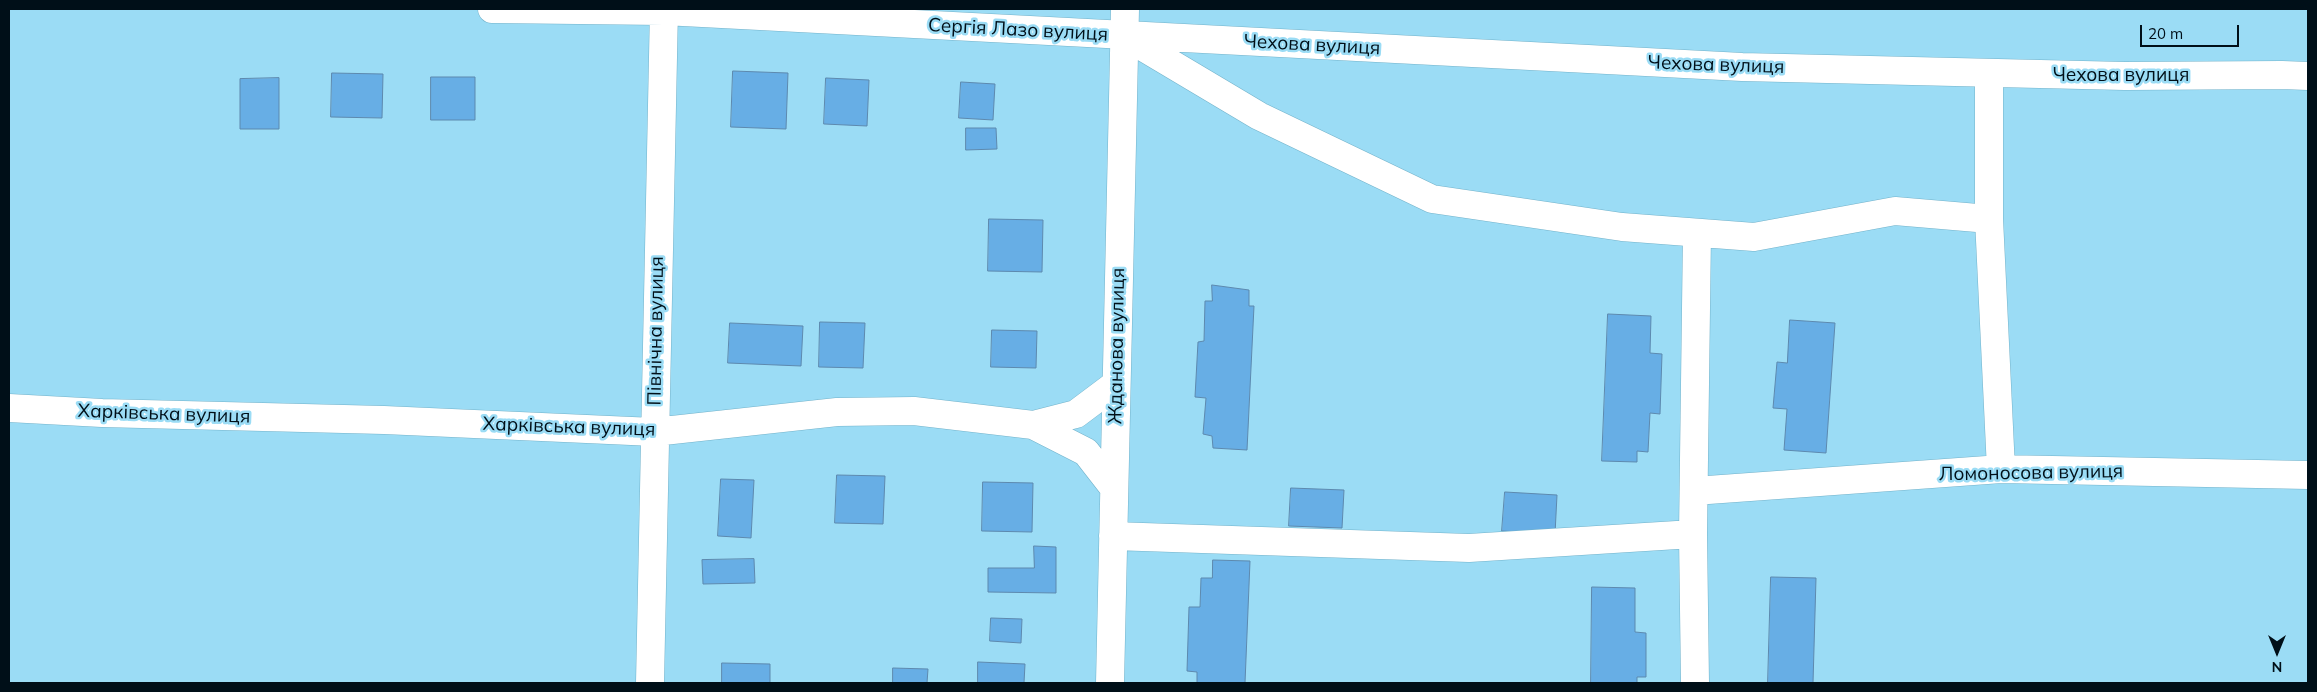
<!DOCTYPE html>
<meta charset="utf-8">
<style>
body{margin:0}
#map{position:relative;width:2317px;height:692px;overflow:hidden;background:#9bdcf5;font-family:Mulish,sans-serif}
canvas{display:block}
.frame{position:absolute;inset:0;border:10px solid #000f18;pointer-events:none}
.north{position:absolute;left:2252px;top:627px;width:50px;height:50px;-webkit-text-stroke:4px #9bdcf5;paint-order:stroke;rotate:180deg;font-size:14px;font-weight:700;line-height:20px;text-align:center;color:#000f18}
.north::after{content:'';display:block;margin:auto;width:18px;height:22px;background:#000f18;clip-path:polygon(50% 0,100% 100%,50% 72%,0 100%)}
.scale{position:absolute;left:2140px;top:25px;width:99px;height:22px;box-sizing:border-box;border:2px solid #000f18;border-top:0;padding-left:6px;font-size:15px;line-height:18px;white-space:nowrap;color:#000f18;-webkit-text-stroke:4px #9bdcf5;paint-order:stroke}
</style>
<div id="map">
<canvas width="2317" height="692"></canvas>
<div class="frame"></div>
<div class="north">N</div>
<div class="scale">20 m</div>
</div>
<script>
const context = document.querySelector('canvas').getContext('2d');
context.lineJoin = 'round';
function fill(path, color) {
  context.fillStyle = color;
  context.fill(path, 'evenodd');
}
function trace(path, color, width, dash) {
  context.strokeStyle = color;
  context.lineWidth = width;
  context.lineCap = dash ? 'butt' : 'round';
  context.setLineDash(dash || []);
  context.stroke(path);
}
function label(font, color, halo, rows, align = 'center') {
  context.font = font + ' Mulish,sans-serif';
  context.lineWidth = 5;
  context.setLineDash([]);
  context.textBaseline = 'middle';
  context.strokeStyle = halo;
  context.fillStyle = color;
  for (const [text, x, y, turn = 0] of rows) {
    context.save();
    context.translate(x, y);
    context.rotate((+turn || 0) * Math.PI / 180);
    context.textAlign = isNaN(turn) ? turn : align;
    if (halo) context.strokeText(text, 0, 0);
    context.fillText(text, 0, 0);
    context.restore();
  }
}
const building = new Path2D(`
 M733 71 788 73 786 129 731 127Z
 M332 73 383 74 382 118 331 117Z
 M431 77H475V120H431Z
 M279 78V129H240V79Z
 M826 78 869 80 867 126 824 124Z
 M961 82 995 84 993 120 959 118Z
 M966 128H996L997 149 966 150Z
 M989 219 1043 220 1042 272 988 271Z
 M1212 285 1249 290V306H1254L1247 450 1213 448 1212 436 1203 434 1206 398 1195 397 1198 342 1204 341 1205 301H1212Z
 M1608 314 1651 316 1650 353 1662 354 1660 414 1650 413 1648 452 1637 451V462L1602 461Z
 M1790 320 1835 323 1826 453 1784 450 1787 409 1773 408 1777 362 1787 363Z
 M820 322 865 323 863 368 819 367Z
 M730 323 803 326 801 366 728 363Z
 M992 330 1037 331 1036 368 991 367Z
 M837 475 885 476 883 524 835 523Z
 M721 479 754 480 751 538 718 536Z
 M983 482 1033 483 1032 532 982 531Z
 M1291 488 1344 490 1342 528 1289 526Z
 M1505 492 1557 495 1555 534 1502 531Z
 M1034 546 1056 547V593L988 592V568H1034Z
 M754 559 755 583 703 584 702 560Z
 M1213 560 1250 561 1245 683H1197V672L1187 671 1189 607H1200L1201 578H1212Z
 M1771 577 1816 578 1813 683H1768Z
 M1592 587 1635 588V632L1646 633V677H1637V683H1591Z
 M991 618 1022 619 1021 643 990 641Z
 M978 662 1025 664 1024 683H978Z
 M722 663 770 664V683H722Z
 M893 668 928 669 927 683H893Z`);
const minor = new Path2D(`
 M492 9 664 11 1742 67 2125 76 2282 75 2308 76
 M1128 38 1259 116 1432 199 1622 227 1754 237 1895 211 1989 219
 M1989 73V219L2001 469
 M9 408 102 413 384 420 654 432 837 412 914 411 1033 425 1076 414 1116 384
 M1033 425 1086 452 1114 488
 M1694 491 2001 469 2308 475
 M1113 536 1469 548 1693 534
 M650 683 664 9
 M1110 683 1125 9
 M1695 683 1693 534 1697 233`);
const streetNames = [
 ["Сергія Лазо вулиця",1018,30,3],
 ["Чехова вулиця",1312,45,3],
 ["Чехова вулиця",1716,65,2],
 ["Чехова вулиця",2121,75],
 ["Північна вулиця",656,331,-89],
 ["Жданова вулиця",1117,346,-89],
 ["Харківська вулиця",164,414,2],
 ["Харківська вулиця",569,427,2],
 ["Ломоносова вулиця",2031,473,-1]
];
fill(building, '#67aee5');
trace(building, '#5d89ae', 1);
trace(minor, '#72b2ca', 29);
trace(minor, '#fff', 28);
label('19px', '#000f18', '#9bdcf5', streetNames);
</script>
